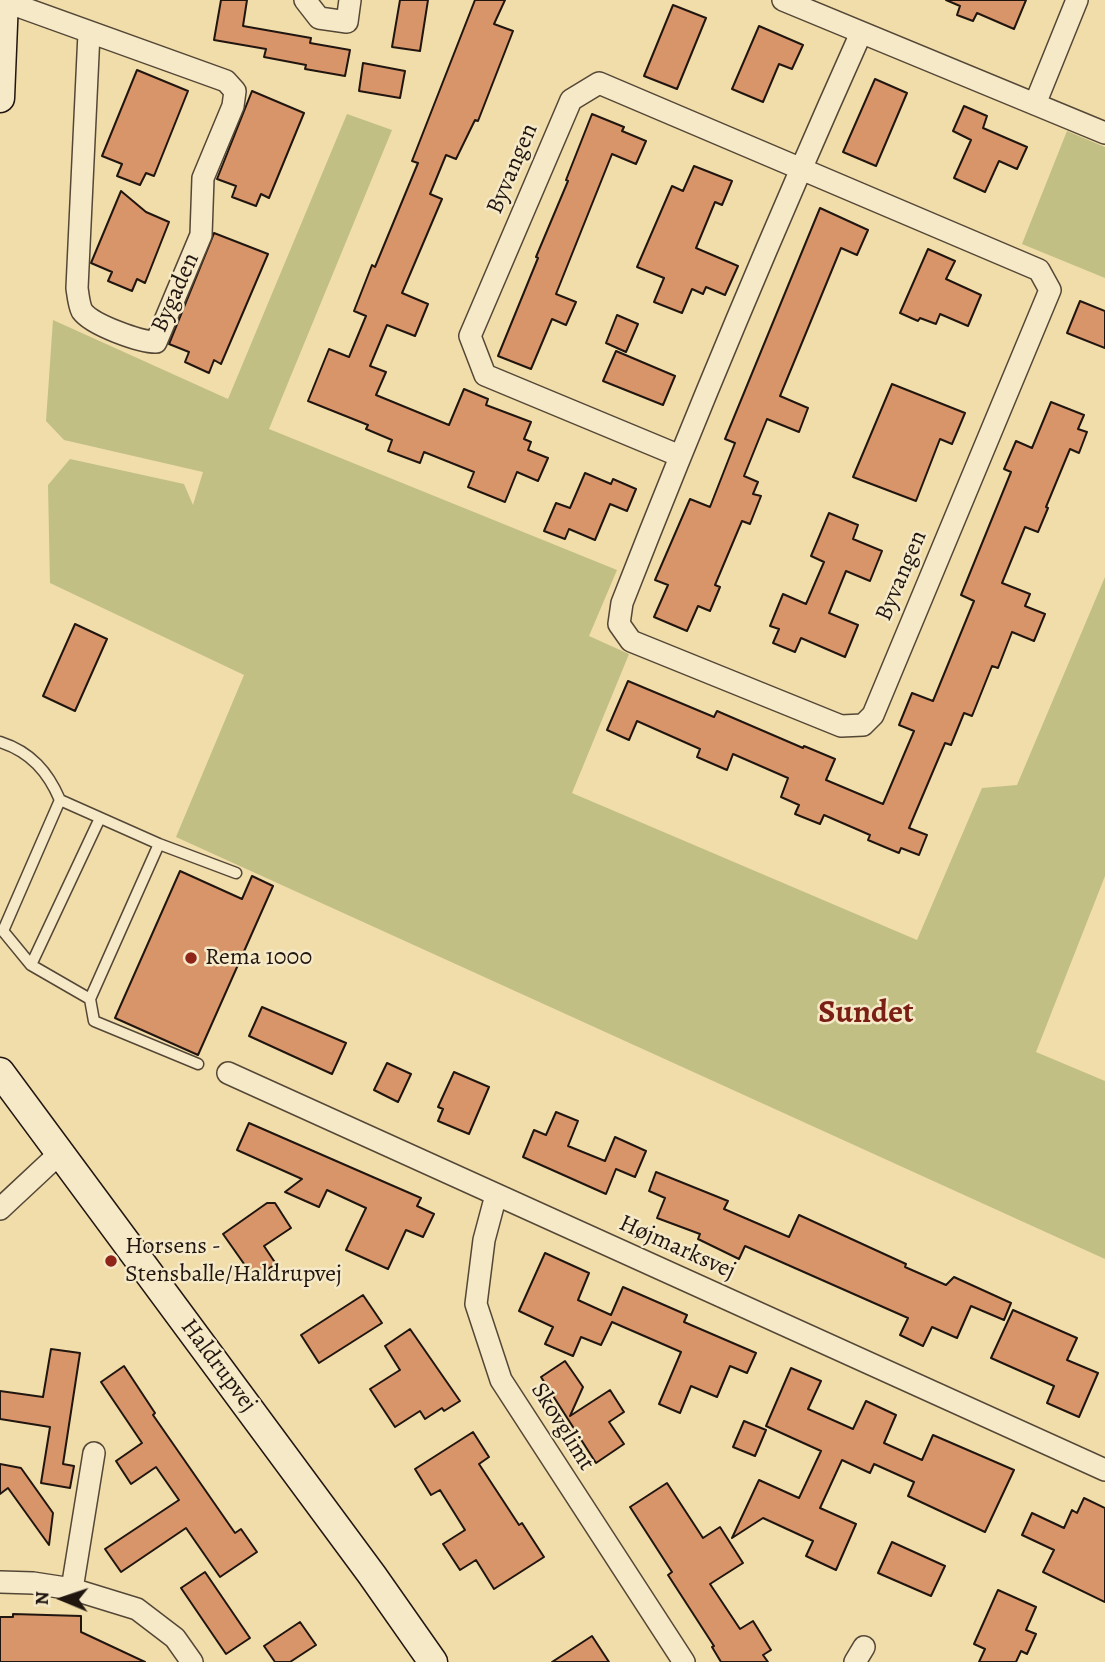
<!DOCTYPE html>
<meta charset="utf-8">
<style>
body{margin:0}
#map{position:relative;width:1105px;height:1662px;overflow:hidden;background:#f0ddaa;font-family:Alegreya,serif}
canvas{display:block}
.north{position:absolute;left:28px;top:1564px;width:70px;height:70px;-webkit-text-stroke:5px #f5e9c8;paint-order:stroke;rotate:272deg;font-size:19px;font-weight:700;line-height:28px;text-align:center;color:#211510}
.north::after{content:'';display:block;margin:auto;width:24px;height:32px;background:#211510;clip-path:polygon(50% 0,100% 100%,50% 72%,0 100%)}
</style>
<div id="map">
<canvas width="1105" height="1662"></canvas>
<div class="north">N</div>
</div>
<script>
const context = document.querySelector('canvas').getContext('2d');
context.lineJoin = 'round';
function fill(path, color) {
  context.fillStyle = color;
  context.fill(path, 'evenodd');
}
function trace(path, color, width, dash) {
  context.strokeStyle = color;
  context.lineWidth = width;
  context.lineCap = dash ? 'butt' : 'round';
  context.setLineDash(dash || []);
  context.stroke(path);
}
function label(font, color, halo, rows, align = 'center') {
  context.font = font + ' Alegreya,serif';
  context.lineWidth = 5;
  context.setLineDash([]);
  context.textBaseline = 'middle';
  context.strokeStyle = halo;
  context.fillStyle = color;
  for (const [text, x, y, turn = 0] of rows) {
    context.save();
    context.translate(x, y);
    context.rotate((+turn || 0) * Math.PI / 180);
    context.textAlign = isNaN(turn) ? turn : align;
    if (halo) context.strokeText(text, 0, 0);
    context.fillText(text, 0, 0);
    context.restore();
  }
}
const green = new Path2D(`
 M347 114 392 130 269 429 617 570 589 636 629 654 572 793 917 940 982 788 1017 785 1105 577V876L1036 1052 1105 1081V1259L176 837 244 675 50 583 48 485 70 459 184 484 193 505 203 472 64 440 46 421 53 320 228 399Z
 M1067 131 1105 147V278L1022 244Z`);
const building = new Path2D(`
 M221 0H247L243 26 311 38 310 43 350 50 345 76 305 69 306 65 264 57 266 49 214 40Z
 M400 0H428L420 51 392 47Z
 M475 0H505L494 24 513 31 478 121 475 120 456 159 446 155 430 194 442 199 402 293 428 304 415 336 387 325 370 366 386 372 376 395 449 425 464 389 488 399 486 405 531 422 524 439 531 442 528 450 548 458 538 481 517 472 505 502 468 487 474 472 424 452 420 463 388 451 392 440 366 429 368 425 308 401 329 349 349 357 366 316 354 311 372 265 375 267 418 163 412 161Z
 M946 0H1026L1014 29 977 13 973 21 957 15 960 6Z
 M673 5 706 18 677 89 644 76Z
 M759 26 803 45 792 69 779 64 763 102 732 89Z
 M363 63 405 71 400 98 359 91Z
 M137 70 188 91 154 176 146 173 140 185 117 176 122 164 102 156Z
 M875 79 907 93 876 166 843 152Z
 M252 91 304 113 269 198 261 194 256 206 232 197 236 186 217 179Z
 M964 106 987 116 983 128 1027 147 1017 169 999 161 985 192 954 178 971 140 953 131Z
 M592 114 624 127 622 131 646 141 636 164 612 154 556 294 576 302 566 325 552 319 531 369 498 356 538 258 536 257 568 181 566 180Z
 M694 166 732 181 722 205 715 202 696 248 738 266 725 295 706 287 703 294 692 289 682 313 654 302 664 278 637 267 672 186 683 191Z
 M121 191 146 212 169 222 145 283 137 279 132 291 108 281 112 272 91 263Z
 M820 208 868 230 857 255 841 248 780 396 808 408 799 432 767 419 744 476 758 482 753 494 761 496 750 524 742 521 715 585 720 587 710 611 698 606 687 631 654 617 668 585 655 580 690 499 710 507 735 443 725 439Z
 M214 233 268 254 221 364 214 360 209 373 185 362 189 352 169 344Z
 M928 249 955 261 946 279 981 295 968 326 940 314 936 324 920 318 918 321 900 313Z
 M1080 301 1105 311V348L1067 333Z
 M617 315 638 324 626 352 606 343Z
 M616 351 675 376 663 405 603 381Z
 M892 384 965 413 952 444 940 439 916 501 853 477Z
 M1051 402 1084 415 1078 429 1087 432 1079 453 1070 449 1046 507 1048 508 1038 532 1025 527 1002 583 1030 594 1025 606 1045 614 1034 641 1012 632 998 668 992 666 972 716 964 713 951 745 945 743 909 828 927 835 919 855 901 848 899 853 868 840 870 835 824 815 820 824 795 814 799 805 781 797 788 778 733 754 727 770 697 757 700 749 637 721 629 740 607 730 628 681 714 717 717 711 803 748 804 746 835 759 826 780 883 804 914 731 899 725 912 693 933 701 974 601 961 595 1011 472 1004 469 1016 441 1032 448Z
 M585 473 611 484 613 479 636 489 627 511 610 504 595 540 569 529 565 539 544 531 556 503 570 508Z
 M829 513 858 525 853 539 882 551 870 581 846 571 829 613 858 625 845 657 801 638 795 652 773 643 779 629 770 626 783 594 806 604 824 562 811 556Z
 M75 624 107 639 75 711 43 696Z
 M180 871 242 899 252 876 273 886 198 1055 115 1018Z
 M262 1007 346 1043 332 1074 249 1036Z
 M387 1063 411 1074 398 1102 374 1090Z
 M454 1072 489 1087 469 1134 438 1121 443 1109 438 1107Z
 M556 1112 578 1121 568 1146 605 1161 615 1137 646 1151 635 1177 616 1169 606 1194 523 1157 534 1130 546 1135Z
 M249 1123 421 1198 417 1206 434 1214 423 1237 406 1230 388 1269 346 1250 366 1208 327 1190 319 1207 285 1192 302 1179 237 1150Z
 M656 1172 728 1201 724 1209 789 1237 799 1215 906 1264 905 1267 946 1285 954 1277 1011 1303 1004 1320 971 1306 957 1338 932 1327 923 1346 900 1335 908 1318 745 1246 739 1259 698 1239 700 1234 657 1218 665 1198 649 1191Z
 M267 1203H275L291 1228 264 1246 276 1264 254 1278 223 1234Z
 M545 1253 589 1273 578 1300 611 1315 623 1287 687 1315 684 1322 756 1353 747 1373 730 1366 717 1397 691 1386 680 1413 659 1404 681 1352 612 1322 601 1345 581 1337 573 1356 545 1344 553 1327 519 1311Z
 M363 1295 382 1323 319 1363 301 1335Z
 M1013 1310 1077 1338 1067 1360 1098 1373 1079 1417 1047 1403 1054 1386 991 1358Z
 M410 1329 460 1401 444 1411 442 1408 425 1419 420 1411 395 1427 370 1389 400 1370 385 1346Z
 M51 1349 80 1353 63 1464 74 1466 70 1488 41 1483 50 1427 0 1419V1391L43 1397Z
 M565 1361 583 1387 570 1416 610 1390 624 1412 609 1422 624 1444 596 1463 541 1377Z
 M124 1366 155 1413 153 1415 235 1533 241 1529 257 1552 220 1577 186 1528 121 1572 105 1549 179 1500 156 1467 131 1484 116 1461 142 1443 101 1382Z
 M791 1368 821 1381 808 1409 853 1429 866 1401 896 1415 884 1443 922 1460 933 1435 1014 1470 985 1532 908 1496 914 1482 874 1464 870 1473 842 1460 820 1508 856 1524 836 1570 806 1556 813 1541 763 1518 732 1538 759 1480 799 1498 821 1451 766 1426Z
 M744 1421 766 1430 755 1456 733 1447Z
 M473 1432 489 1457 479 1464 519 1525 522 1523 544 1557 494 1589 476 1560 460 1570 443 1544 465 1530 440 1490 431 1495 415 1469Z
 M0 1464 21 1468 53 1513 49 1545 8 1488 0 1494Z
 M667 1483 703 1538 720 1527 743 1563 710 1584 740 1629 753 1621 771 1650 763 1655 768 1662H721L712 1647 714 1646 668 1575 672 1572 630 1507Z
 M1084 1498 1105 1508V1602L1043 1572 1054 1550 1022 1535 1032 1513 1064 1528 1072 1510 1077 1513Z
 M892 1542 945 1566 931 1596 878 1573Z
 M205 1572 250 1638 226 1654 181 1588Z
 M998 1590 1036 1607 1026 1630 1036 1634 1027 1654 1021 1651 1016 1662H979L985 1649 974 1644Z
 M13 1614 81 1616V1632L145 1662H0V1617H13Z
 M300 1622 316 1645 290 1662H275L264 1646Z
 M592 1636 609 1662H552Z`);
const lane = new Path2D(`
 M0 742C31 752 48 772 60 800L159 844 90 999 31 965 3 931 60 800
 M159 844 236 873
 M31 965 100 818
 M90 999 94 1021 198 1064`);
const street = new Path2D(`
 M305 0 319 18 347 22 350 0
 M783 0 1105 133
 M4 1 226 81 235 91 233 106 203 178 201 235 156 342C140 342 92 325 82 311 79 305 78 295 77 288L89 33
 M1035 104 1077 0
 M680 456 485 375 470 336 571 100 599 83 1039 270 1050 290 873 715 863 725 841 726 631 641 619 624 622 603C697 411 777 221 861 33
 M228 1073 1105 1470
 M496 1195 484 1240 476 1304 501 1380 684 1662
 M0 1209 60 1153
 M0 1582 33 1583 72 1589 137 1609 175 1638 192 1662
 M72 1589 94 1453
 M855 1662 864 1647`);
const secondary = new Path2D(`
 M0 98 4 0
 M0 1072 372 1575 433 1662`);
const markers = [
 [191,958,7,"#8f2418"],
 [111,1261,7,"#8f2418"]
];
const streetNames = [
 ["Byvangen",513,169,-67],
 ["Bygaden",176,293,-66],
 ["Byvangen",902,576,-67],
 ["Højmarksvej",677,1248,24],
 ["Haldrupvej",218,1366,53],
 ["Skovglimt",562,1427,58]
];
const poiNames = [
 ["Rema 1000",205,958],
 ["Horsens -",125,1247],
 ["Stensballe/Haldrupvej",125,1275]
];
const districtNames = [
 ["Sundet",866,1014]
];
fill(green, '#c1bf84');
fill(building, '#d89569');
trace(building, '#211510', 2);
trace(lane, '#554736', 13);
trace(street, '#554736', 24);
trace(secondary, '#211510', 31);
trace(lane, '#f5e9c8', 10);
trace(street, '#f5e9c8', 21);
trace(secondary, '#f5e9c8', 28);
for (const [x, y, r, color] of markers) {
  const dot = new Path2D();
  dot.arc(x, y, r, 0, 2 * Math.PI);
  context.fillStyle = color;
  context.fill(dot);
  trace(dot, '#f5e9c8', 2.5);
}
label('24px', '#211510', '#f5e9c8', streetNames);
label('24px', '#211510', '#f5e9c8', poiNames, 'left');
label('bold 32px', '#7a1f14', '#f5e9c8', districtNames);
</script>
